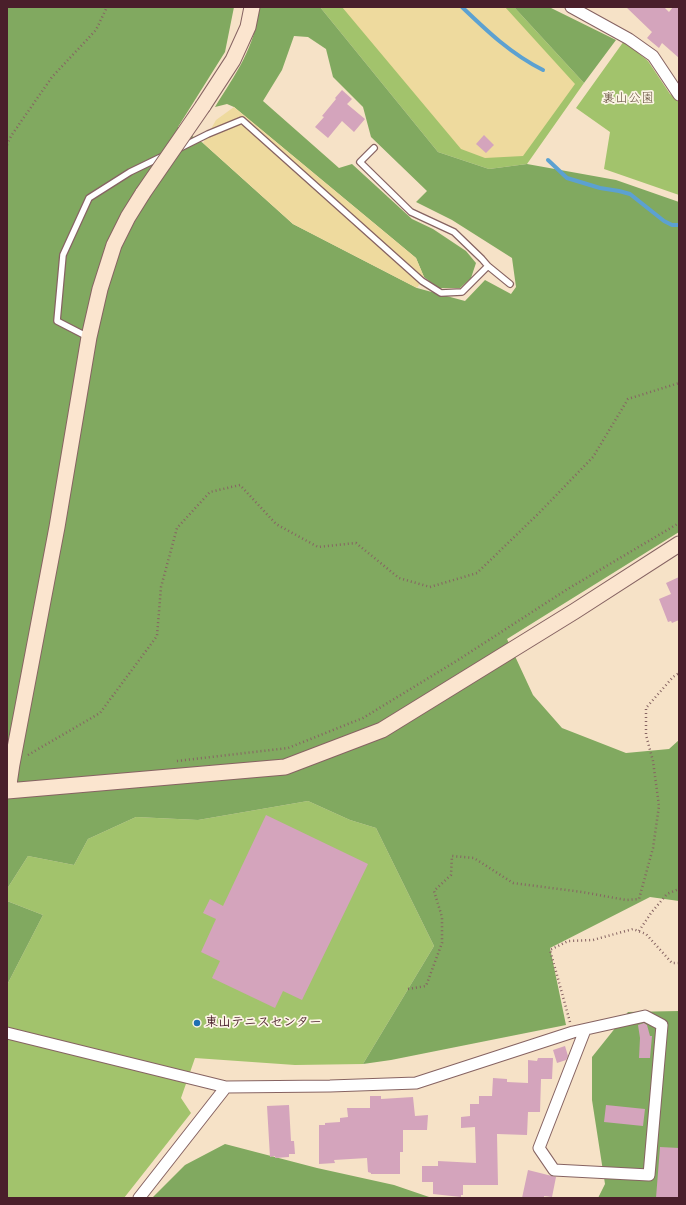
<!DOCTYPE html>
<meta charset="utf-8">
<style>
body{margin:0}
#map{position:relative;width:686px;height:1205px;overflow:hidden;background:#f6e2c7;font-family:"Architects Daughter",sans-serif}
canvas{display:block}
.frame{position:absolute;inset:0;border:8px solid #4a1f2b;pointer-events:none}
</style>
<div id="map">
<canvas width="686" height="1205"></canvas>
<div class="frame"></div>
</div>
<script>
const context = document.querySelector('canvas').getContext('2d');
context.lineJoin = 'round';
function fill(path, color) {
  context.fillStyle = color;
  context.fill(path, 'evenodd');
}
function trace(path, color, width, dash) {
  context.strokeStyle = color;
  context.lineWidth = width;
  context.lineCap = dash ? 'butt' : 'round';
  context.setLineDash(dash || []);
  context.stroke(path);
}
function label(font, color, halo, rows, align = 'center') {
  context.font = font + ' "Architects Daughter","Klee One",sans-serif';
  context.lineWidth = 3.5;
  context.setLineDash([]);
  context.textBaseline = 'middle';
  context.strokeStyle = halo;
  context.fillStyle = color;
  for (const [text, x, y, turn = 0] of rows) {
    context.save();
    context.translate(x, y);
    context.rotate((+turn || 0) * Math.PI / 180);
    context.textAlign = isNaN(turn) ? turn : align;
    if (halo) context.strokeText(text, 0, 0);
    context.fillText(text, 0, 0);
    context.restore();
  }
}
const green = new Path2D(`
 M320 7H514L584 83 527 164 489 169 438 152Z
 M624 41 648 61 670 94 679 101V195L604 169 610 132 576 108Z
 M308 801 350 820 376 828 434 946 363 1064 295 1065 195 1058 181 1098 191 1113 124 1198H7V985L43 915 7 901V889L28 856 74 865 88 839 136 817 198 820Z`);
const forest = new Path2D(`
 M7 7H234L225 52 178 127 203 143 293 224 417 288 465 301 485 280 511 294 516 287 512 258 452 220 416 202 427 191 371 137 363 107 333 77 326 49 308 37 294 36 282 70 263 101 339 168 352 164 412 219 433 229 466 251 476 263 471 278 460 288H438L424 277 416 258 234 107 227 104 215 107C235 75 256 46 259 7H320L438 152 489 169 527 164 616 180 679 202V532L507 639 533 695 562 728 626 753 669 749 679 740V901L650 897 550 948 566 1025 391 1060 363 1064 434 946 376 828 350 820 308 801 198 820 136 817 88 839 74 865 28 856 7 889Z
 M514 7H549L616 40 584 83Z
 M7 901 43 915 7 985Z
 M679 1011V1198H598L605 1184 592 1100V1057L628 1012Z
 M225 1144 317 1168 394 1185 432 1198H152L185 1165Z`);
const sand = new Path2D(`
 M342 7H505L575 84 523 156 485 158 461 149Z
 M234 107 416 258 424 277 417 288 293 224 203 143 216 120Z`);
const stream = new Path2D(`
 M462 7C487 31 511 54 543 70
 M548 160 567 178 600 188 619 191 630 194 664 221 672 225H679`);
const building = new Path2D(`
 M626 7H664L669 12 673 7H679V58L662 43 659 48 647 38 652 32Z
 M342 90 352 99 347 104 365 119 354 132 342 121 328 138 315 127 324 117 322 116 336 99 335 98Z
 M484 135 494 145 486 153 476 144Z
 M679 577V620L672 623 671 621 668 622 659 599 671 594 666 583Z
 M266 815 368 864 302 1000 283 991 275 1008 212 978 220 961 201 952 216 919 203 913 210 899 223 906Z
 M644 1023 647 1025 650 1036H652L650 1058H639L640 1038 638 1025Z
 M565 1046 568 1056 566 1060 557 1063 553 1050Z
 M538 1058H553L552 1079H541L540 1112H528L527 1135 497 1134 498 1185H463V1195H461V1197L433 1194V1182H422V1166H438V1161L476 1163 475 1127 461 1128V1117L470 1116V1104H479V1096H492L493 1078 507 1079V1082L528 1083V1060L537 1061Z
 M370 1096H381V1099L413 1097 415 1116 428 1115 427 1130H403V1152H400V1174H371V1173L368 1172 367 1158 334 1160 335 1163 319 1164V1125H325V1123L340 1122V1118L348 1117 347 1108H370Z
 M289 1105 291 1141H294L295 1154H289V1157L275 1158V1156L270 1157 267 1106Z
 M606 1105 645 1109 643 1126 604 1122Z
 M660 1147 679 1148V1198H656Z
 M528 1170 556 1177 552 1197 544 1196V1198H522Z`);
const path = new Path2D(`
 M7 145 11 136 52 77 96 30 107 7
 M28 755 100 713 157 636 161 587 177 528 210 492 240 485 276 524 318 547 356 543 399 578 430 587 477 573 539 513 593 457 628 399 679 383
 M177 761 288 748 363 718 458 660 566 590 679 523
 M639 931 651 913 667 894 679 889
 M408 989 426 986 442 943V917L434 891 451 875 452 856 474 858 513 883 582 892 626 900 639 899 653 848 659 806 653 761 646 735V708L673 677 679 673
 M570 1022 550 950 568 941 593 940 633 929 646 934 672 963H679`);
const lane = new Path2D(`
 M180 148 208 134 242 120 422 281 441 293 462 292 488 266
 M374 148 360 162 411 212 454 232 482 259 488 266 510 284
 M88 337 57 321 63 255 89 198 130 172 163 156`);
const street = new Path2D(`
 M571 7 629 39 653 56 679 95
 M7 1033 226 1087 330 1086 416 1083 573 1032 645 1016 662 1025 649 1175 554 1170 539 1148 585 1030
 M139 1198 226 1087`);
const secondary = new Path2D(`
 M203 106 233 60 248 27 252 7
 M7 791 285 767 382 730 575 611 679 544
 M8 791 12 764 57 527 89 337 100 289 114 245 128 217 143 193`);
const secondaryBridge = new Path2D(`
 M143 193 203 106`);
const markers = [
 [197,1023,4,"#1f6fb2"]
];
const parkNames = [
 ["裏山公園",628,99]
];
const poiNames = [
 ["東山テニスセンター",205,1023]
];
fill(green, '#a2c36c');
fill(forest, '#81a960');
fill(sand, '#eeda9e');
trace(stream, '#5ca1d1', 4);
fill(building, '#d4a4bc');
trace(lane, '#866362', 8);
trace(street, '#866362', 13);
trace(secondary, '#866362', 17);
trace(path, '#866362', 2.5, [1, 3]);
trace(lane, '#fff', 5.5);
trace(street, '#fff', 11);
trace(secondary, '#fbe5cf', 15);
trace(secondaryBridge, '#866362', 17, []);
trace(secondaryBridge, '#fbe5cf', 15);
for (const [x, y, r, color] of markers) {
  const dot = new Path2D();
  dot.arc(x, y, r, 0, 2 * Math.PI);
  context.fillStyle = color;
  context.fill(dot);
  trace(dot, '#fcf5e5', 1.5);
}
label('13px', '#64503e', '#fcf5e5', parkNames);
label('bold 13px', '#4a1f2b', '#fcf5e5', poiNames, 'left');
</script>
